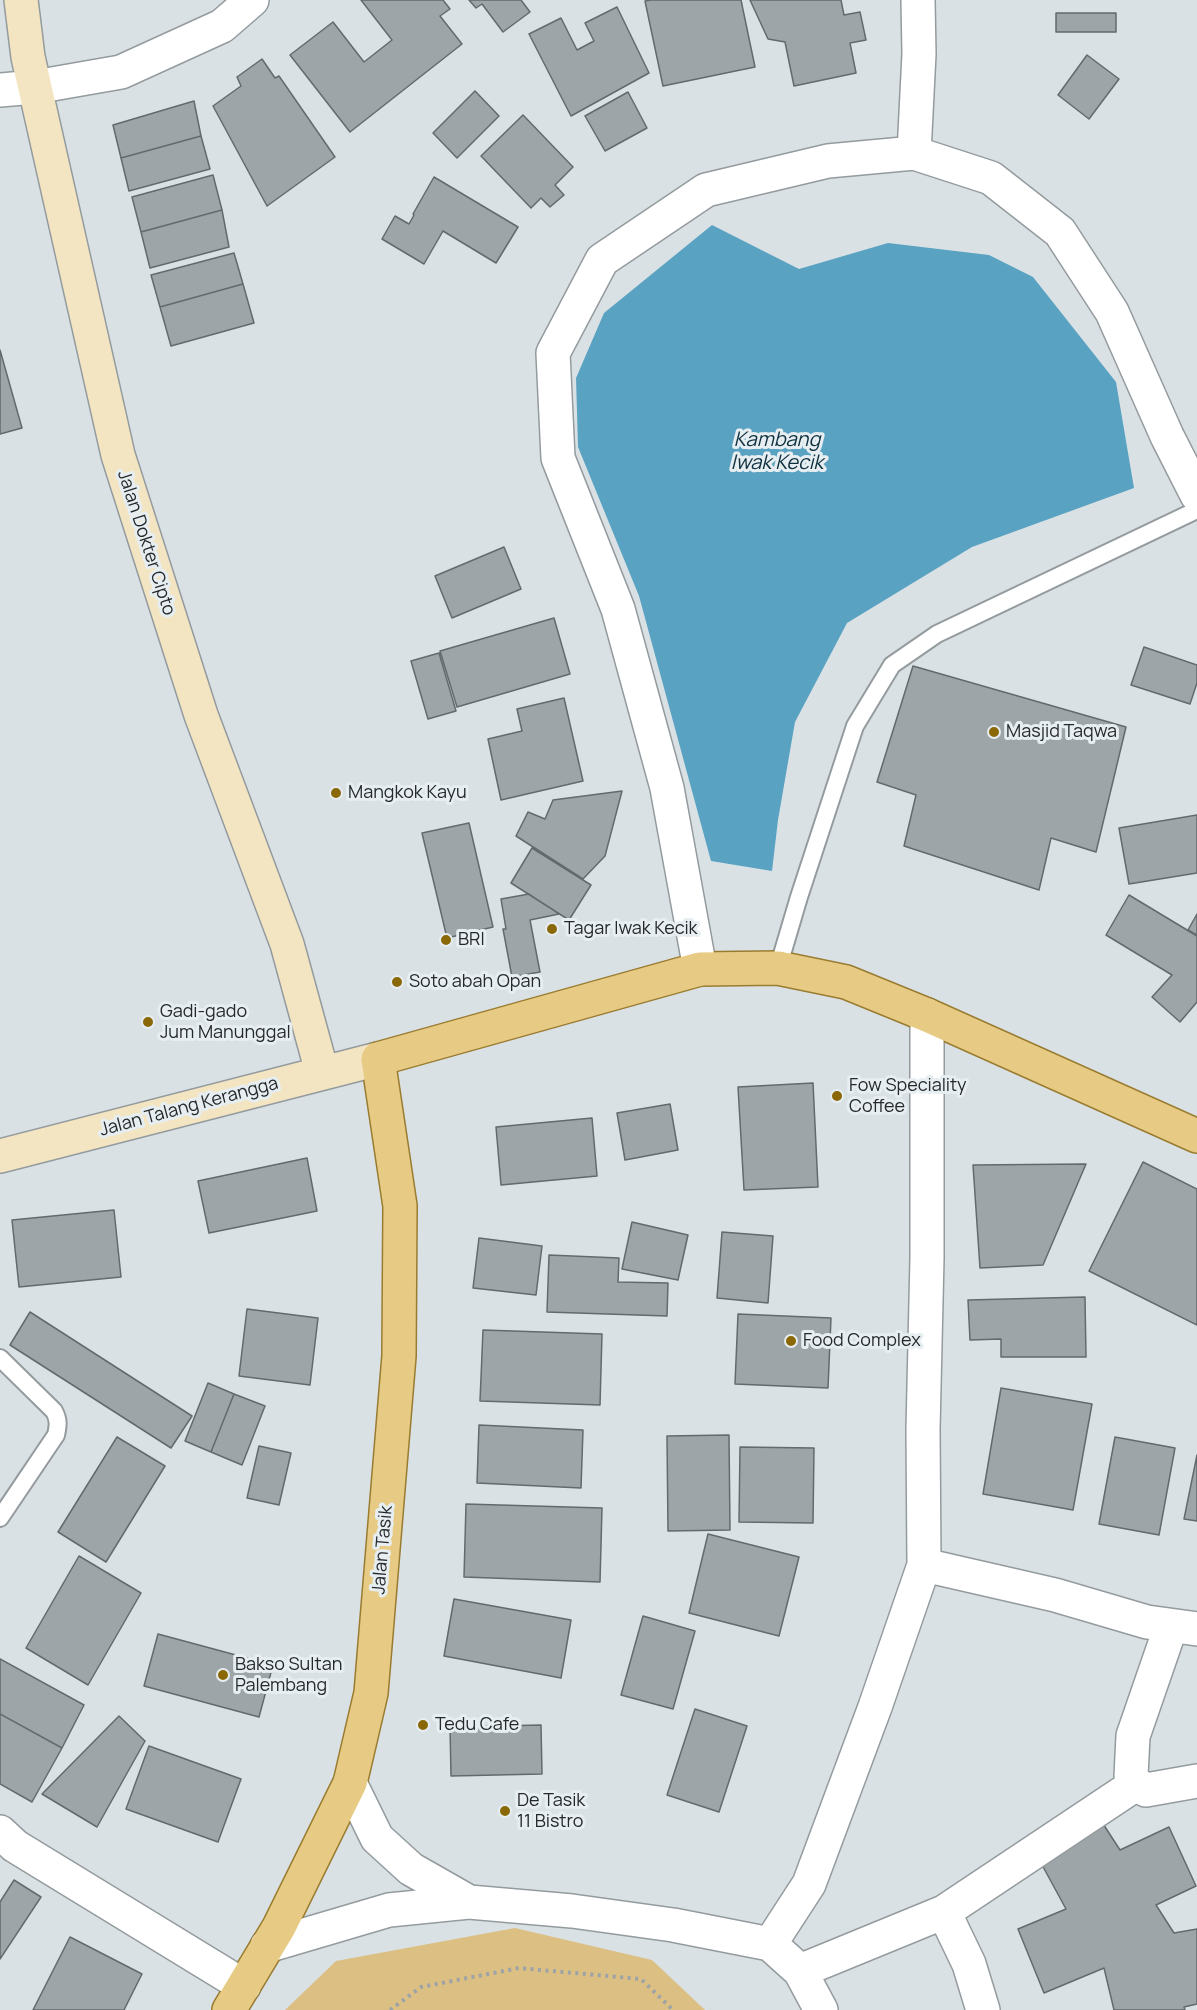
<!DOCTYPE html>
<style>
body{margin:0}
canvas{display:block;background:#dae1e5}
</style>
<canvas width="1197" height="2010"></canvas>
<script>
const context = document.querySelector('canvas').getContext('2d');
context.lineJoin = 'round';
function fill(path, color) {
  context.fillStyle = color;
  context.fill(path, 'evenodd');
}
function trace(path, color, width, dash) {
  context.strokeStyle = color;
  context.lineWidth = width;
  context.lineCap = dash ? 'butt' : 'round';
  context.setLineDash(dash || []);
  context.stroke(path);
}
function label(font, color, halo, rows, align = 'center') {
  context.font = font + ' Manrope,sans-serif';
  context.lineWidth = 6;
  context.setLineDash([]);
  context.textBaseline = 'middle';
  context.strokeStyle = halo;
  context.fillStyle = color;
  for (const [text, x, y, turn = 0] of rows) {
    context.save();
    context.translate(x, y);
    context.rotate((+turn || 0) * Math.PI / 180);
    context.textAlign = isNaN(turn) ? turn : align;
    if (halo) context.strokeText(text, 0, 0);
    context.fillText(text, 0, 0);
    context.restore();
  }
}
const green = new Path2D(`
 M515 1928 652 1960 705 2010H285L336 1961Z`);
const water = new Path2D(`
 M712 225 799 269 888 243 989 255 1033 277 1116 382 1134 488 972 547 847 623 795 722 778 820 772 871 711 861 639 596 578 447 576 378 604 313Z`);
const building = new Path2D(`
 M361 0H443L450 9 440 16 462 44 350 132 290 55 333 22 364 62 392 40Z
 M469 0H521L530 12 503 32 482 4 476 8Z
 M651 0H741L755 67 663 86 645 1Z
 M750 0H841L844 15 860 12 866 40 850 43 856 73 794 86 785 42 768 39Z
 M617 7 649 73 571 116 529 34 561 18 577 50 594 41 585 23Z
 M1056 13H1116V32H1056Z
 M1087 55 1119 79 1089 119 1058 95Z
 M262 59 275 78 279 76 335 157 267 206 213 106 241 86 237 77Z
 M475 91 499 116 457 158 433 133Z
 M628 92 647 128 605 151 585 116Z
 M194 101 201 136 121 158 113 125Z
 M523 115 573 167 555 185 564 195 550 207 541 198 531 208 481 156Z
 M201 136 210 169 129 191 121 158Z
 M213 175 222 210 141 232 132 197Z
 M434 177 518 227 496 263 443 231 424 264 382 239 395 216 409 224 414 215 413 214Z
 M222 210 229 247 150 268 141 232Z
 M234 253 243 284 160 307 151 275Z
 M243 284 254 323 171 346 160 307Z
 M0 350 22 428 0 434Z
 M504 547 521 589 452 618 435 576Z
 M554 618 570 674 457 707 440 651Z
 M1144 647 1197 665V683L1190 704 1131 685Z
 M439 653 456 711 428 719 411 661Z
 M913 666 1126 727 1096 852 1051 838 1039 890 904 846 916 795 877 782Z
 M564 698 583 781 501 800 488 739 522 731 517 709Z
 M622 791 605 856 583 879 516 836 528 812 545 819 553 800Z
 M1197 815V873L1129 884 1119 828Z
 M469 823 493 927 447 938 422 833Z
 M532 848 591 885 569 920 511 883Z
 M529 894 559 914 530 920 540 972 512 977 503 929H506L501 899Z
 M1129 895 1197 936V1002L1180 1022 1152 997 1172 975 1106 935Z
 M1197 914V935L1188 930Z
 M813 1083 818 1187 744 1190 738 1087Z
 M670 1104 678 1150 625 1160 617 1113Z
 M592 1118 597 1176 501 1185 496 1127Z
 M307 1158 317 1211 209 1233 198 1181Z
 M1143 1162 1197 1189V1325L1089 1271Z
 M1086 1164 1043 1265 980 1268 973 1165Z
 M114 1210 121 1277 19 1287 12 1220Z
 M632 1222 688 1235 678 1280 622 1269Z
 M722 1232 773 1236 768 1303 717 1298Z
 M479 1238 542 1246 536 1295 473 1288Z
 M549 1255 619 1258 618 1282 668 1283 667 1316 547 1312Z
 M1085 1297 1086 1357H1001V1339L970 1340 968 1300Z
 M247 1309 318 1318 310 1385 239 1376Z
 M30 1312 192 1416 171 1448 10 1345Z
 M738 1314 831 1318 828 1388 735 1384Z
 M483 1330 602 1334 600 1405 480 1401Z
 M208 1383 234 1394 211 1452 185 1441Z
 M1001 1388 1092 1404 1073 1510 983 1494Z
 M234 1394 265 1406 242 1465 211 1452Z
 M479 1425 583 1430 581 1488 477 1483Z
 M729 1435 730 1530 668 1531 667 1436Z
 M117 1437 165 1466 106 1562 58 1532Z
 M1115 1437 1175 1448 1159 1535 1099 1524Z
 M259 1446 291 1453 279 1505 247 1498Z
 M740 1447 814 1448 813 1523 739 1522Z
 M1197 1455V1521L1184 1519Z
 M466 1504 602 1508 600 1582 464 1577Z
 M708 1534 799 1557 779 1636 689 1613Z
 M79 1556 141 1593 88 1685 26 1648Z
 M454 1599 571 1620 561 1678 444 1656Z
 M643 1616 695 1631 673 1709 621 1695Z
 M158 1634 273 1665 259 1717 144 1686Z
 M0 1659 84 1705 62 1748 0 1714Z
 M695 1709 747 1726 719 1812 667 1795Z
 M0 1714 62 1748 32 1802 0 1784Z
 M119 1716 145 1741 97 1827 42 1794Z
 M541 1725 542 1774 451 1776 450 1727Z
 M149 1746 241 1779 218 1842 126 1809Z
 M1096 1813 1120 1850 1169 1827 1196 1886 1156 1905 1174 1933 1197 1929V2004L1184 2007 1185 2010H1114L1104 1968 1044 1993 1018 1929 1066 1909 1035 1852Z
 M14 1880 41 1897 0 1959V1902Z
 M70 1937 142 1974 124 2010H33Z`);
const path = new Path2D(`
 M390 2010 421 1987 519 1968 641 1979 673 2010`);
const lane = new Path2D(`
 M778 968 799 897 855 726 892 665 937 634 1197 510
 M0 1358 54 1411C59 1420 58 1426 56 1435L0 1518`);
const street = new Path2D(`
 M0 90 35 87 121 72 222 26 252 0
 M914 153 919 54 918 0
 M700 969 667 788 618 609 558 458 553 353 602 260 706 190 828 161 914 153 991 178 1060 232 1112 312 1167 436 1197 495
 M924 1565 1055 1595 1147 1622 1197 1629
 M1171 1626 1133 1736 1131 1776 1136 1784 1146 1790 1197 1781
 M350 1783 377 1838 411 1869 469 1902 572 1911 673 1925 770 1944 800 1971 821 2010
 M0 1832 15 1846 244 1986
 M944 1912 1136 1784
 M770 1944 809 1884 875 1707 924 1565 923 1429 927 1258V1015
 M267 1946 389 1910 469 1902
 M800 1971 944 1912 969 1964 983 2010`);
const secondary = new Path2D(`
 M21 0 28 57 118 455 201 715 287 944 322 1072
 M0 1156 378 1059`);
const primary = new Path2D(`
 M229 2010 279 1927 350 1783 371 1693 399 1356 400 1206 378 1059 700 969 778 968 846 982 927 1015 1197 1136`);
const markers = [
 [994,732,6,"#8a6806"],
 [336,793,6,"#8a6806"],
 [552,929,6,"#8a6806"],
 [446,940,6,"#8a6806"],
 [397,982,6,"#8a6806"],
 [148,1022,6,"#8a6806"],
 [837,1096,6,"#8a6806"],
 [791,1341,6,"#8a6806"],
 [223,1675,6,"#8a6806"],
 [423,1725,6,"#8a6806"],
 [505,1811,6,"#8a6806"]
];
const streetNames = [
 ["Jalan Dokter Cipto",146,543,72],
 ["Jalan Talang Kerangga",189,1107,-15],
 ["Jalan Tasik",383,1550,-85]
];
const poiNames = [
 ["Masjid Taqwa",1006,732],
 ["Mangkok Kayu",348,793],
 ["Tagar Iwak Kecik",564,929],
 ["BRI",458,940],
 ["Soto abah Opan",409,982],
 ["Gadi-gado",160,1012],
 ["Jum Manunggal",160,1033],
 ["Fow Speciality",849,1086],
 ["Coffee",849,1107],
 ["Food Complex",803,1341],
 ["Bakso Sultan",235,1665],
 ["Palembang",235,1686],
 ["Tedu Cafe",435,1725],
 ["De Tasik",517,1801],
 ["11 Bistro",517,1822]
];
const waterNames = [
 ["Kambang",777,440],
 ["Iwak Kecik",777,463]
];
fill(green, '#dbbf83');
fill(water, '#5aa2c2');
fill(building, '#9ea5a8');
trace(building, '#636a6d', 1.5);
trace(lane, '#949b9e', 20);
trace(street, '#949b9e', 36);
trace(secondary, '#949b9e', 36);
trace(primary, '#997c30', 36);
trace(path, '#9da3a6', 4, [3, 4.5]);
trace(lane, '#fff', 16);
trace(street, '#fff', 33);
trace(secondary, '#f3e5c2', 33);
trace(primary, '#e7cb85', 33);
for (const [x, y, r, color] of markers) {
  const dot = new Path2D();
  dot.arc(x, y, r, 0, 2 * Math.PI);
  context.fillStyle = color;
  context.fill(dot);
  trace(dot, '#e7eef2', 2);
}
label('18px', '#26292a', '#e7eef2', streetNames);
label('18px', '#26292a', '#e7eef2', poiNames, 'left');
label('italic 20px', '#0e303e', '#e7eef2', waterNames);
</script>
